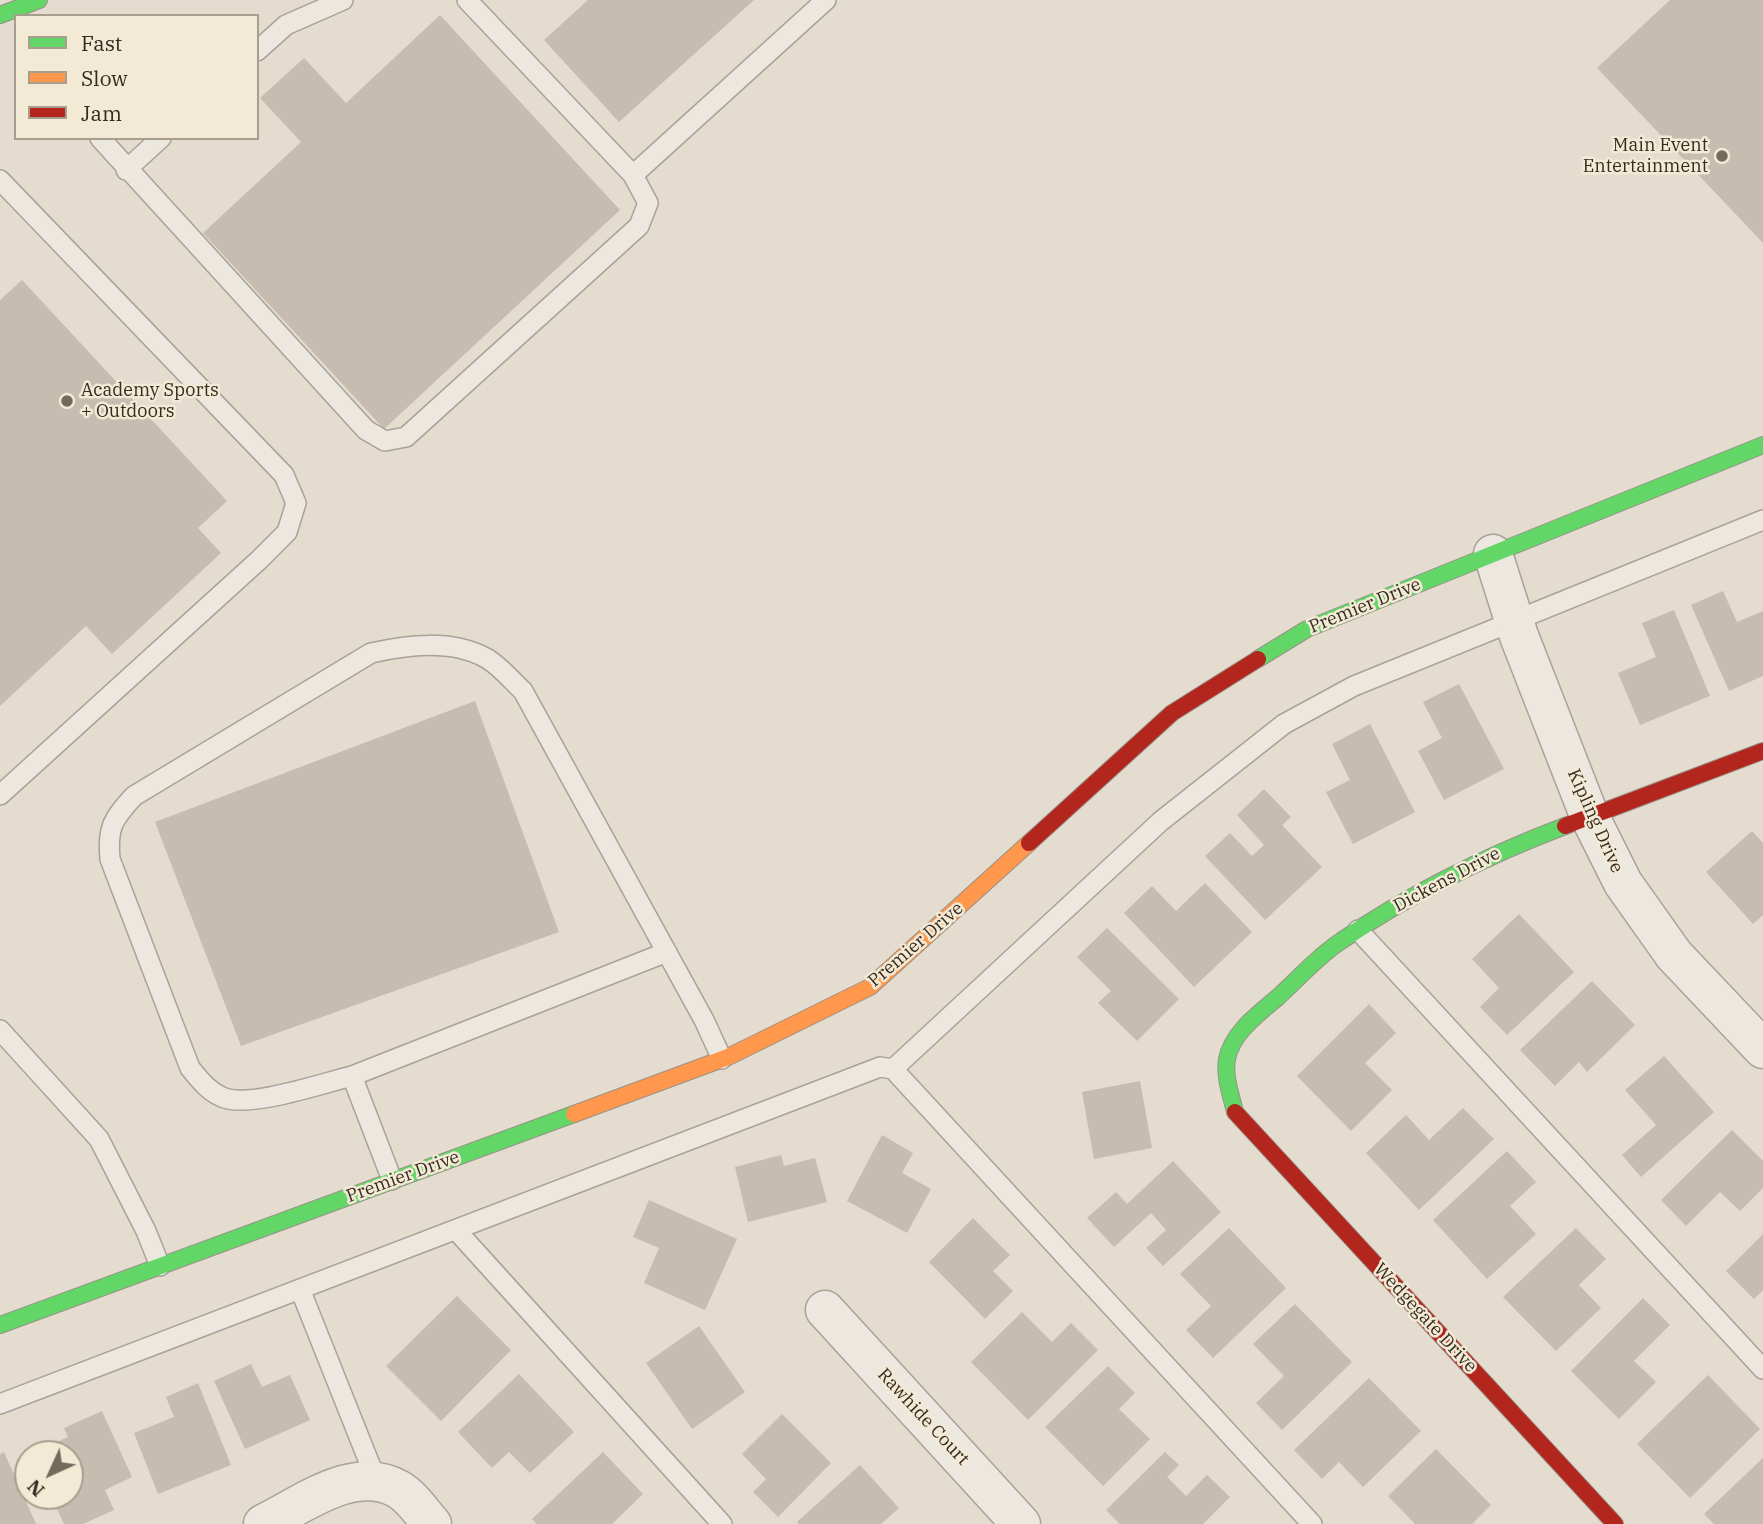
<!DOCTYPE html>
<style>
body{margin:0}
#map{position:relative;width:1763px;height:1524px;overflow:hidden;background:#e3dccf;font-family:"IBM Plex Serif",serif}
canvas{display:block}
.legend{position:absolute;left:14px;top:14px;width:245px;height:126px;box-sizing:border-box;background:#f3ead6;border:2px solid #a79e8d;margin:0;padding:9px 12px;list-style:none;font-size:21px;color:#362b20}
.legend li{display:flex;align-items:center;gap:14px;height:35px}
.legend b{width:35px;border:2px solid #a79e8d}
.north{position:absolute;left:14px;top:1440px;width:70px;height:70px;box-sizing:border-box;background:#f3ead6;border:2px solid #a79e8d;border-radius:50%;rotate:225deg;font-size:19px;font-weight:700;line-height:28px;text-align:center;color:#362b20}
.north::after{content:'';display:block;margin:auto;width:24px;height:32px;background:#73695d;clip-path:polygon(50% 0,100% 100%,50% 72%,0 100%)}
</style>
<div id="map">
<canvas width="1763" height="1524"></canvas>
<ul class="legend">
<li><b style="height:9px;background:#63d668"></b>Fast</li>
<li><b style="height:9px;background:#ff974d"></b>Slow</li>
<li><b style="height:9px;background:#b3261e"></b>Jam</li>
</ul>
<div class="north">N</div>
</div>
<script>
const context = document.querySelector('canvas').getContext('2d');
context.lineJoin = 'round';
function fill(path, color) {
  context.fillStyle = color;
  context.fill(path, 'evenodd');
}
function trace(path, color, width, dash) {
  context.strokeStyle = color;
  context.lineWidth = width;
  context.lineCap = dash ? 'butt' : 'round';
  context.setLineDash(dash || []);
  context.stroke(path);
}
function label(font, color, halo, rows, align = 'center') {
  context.font = font + ' "IBM Plex Serif",serif';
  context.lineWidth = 5;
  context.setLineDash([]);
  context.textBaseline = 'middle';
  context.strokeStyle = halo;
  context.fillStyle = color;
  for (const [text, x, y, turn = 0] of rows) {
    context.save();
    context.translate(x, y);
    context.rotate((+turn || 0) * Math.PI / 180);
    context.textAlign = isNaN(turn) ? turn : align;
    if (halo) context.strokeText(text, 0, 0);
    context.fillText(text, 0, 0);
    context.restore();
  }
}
const building = new Path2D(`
 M588 0H754L619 122 544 40Z
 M1670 0H1763V243L1597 68Z
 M440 15 620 210 384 429 203 233 301 142 260 98 304 58 346 103Z
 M22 280 227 501 198 528 221 553 112 654 86 626 0 706V300Z
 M1723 591 1737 622 1763 611V676L1729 691 1691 605Z
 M1674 610 1710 696 1640 725 1618 673 1656 657 1642 623Z
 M1459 684 1504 769 1444 800 1418 751 1442 738 1423 702Z
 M475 701 559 932 241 1046 155 822Z
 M1370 724 1415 812 1353 844 1326 792 1350 780 1332 744Z
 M1264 789 1291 817 1282 825 1322 867 1265 920 1205 856 1230 833 1252 856 1264 845 1237 815Z
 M1752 831 1763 843V915L1753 924 1706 872Z
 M1205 883 1252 932 1194 987 1124 913 1152 886 1176 911Z
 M1519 914 1574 972 1507 1035 1480 1007 1499 988 1472 959Z
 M1107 928 1179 999 1137 1041 1098 1003 1111 991 1077 957Z
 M1592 981 1635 1025 1587 1072 1579 1062 1555 1086 1520 1050Z
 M1369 1004 1396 1033 1365 1063 1392 1090 1351 1131 1297 1076Z
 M1664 1056 1714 1112 1641 1177 1622 1155 1656 1125 1625 1090Z
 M1140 1081 1152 1148 1094 1159 1082 1092Z
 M1463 1108 1494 1139 1419 1210 1366 1153 1406 1115 1429 1140Z
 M1732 1130 1763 1161V1188L1740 1211 1720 1192 1686 1226 1661 1200Z
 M882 1135 913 1153 902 1173 931 1189 907 1233 847 1201Z
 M1507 1151 1536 1182 1510 1206 1536 1234 1487 1279 1433 1220Z
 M781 1155 784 1166 815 1158 827 1202 748 1222 735 1167Z
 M1173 1161 1221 1212 1163 1266 1146 1248 1166 1230 1151 1213 1114 1247 1087 1218 1116 1192 1127 1204Z
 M649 1200 737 1239 705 1310 644 1283 659 1248 633 1237Z
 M973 1218 1010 1255 993 1271 1013 1291 985 1319 929 1262Z
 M1229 1228 1286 1288 1213 1358 1186 1330 1211 1306 1180 1274Z
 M1576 1228 1606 1259 1579 1285 1601 1308 1556 1351 1503 1297Z
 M1763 1234V1290L1754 1299 1726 1271Z
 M457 1296 511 1350 441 1421 386 1366Z
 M1643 1298 1670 1325 1634 1361 1656 1382 1619 1419 1571 1371Z
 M1295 1304 1352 1362 1282 1430 1256 1403 1284 1376 1253 1344Z
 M1022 1312 1052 1342 1071 1323 1098 1350 1028 1420 971 1362Z
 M699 1326 745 1392 692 1429 646 1363Z
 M251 1364 262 1387 290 1375 310 1420 245 1449 214 1381Z
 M1108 1366 1135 1393 1119 1409 1150 1439 1103 1486 1045 1427Z
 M519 1374 574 1432 530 1473 509 1452 492 1468 458 1432Z
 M1708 1375 1760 1429 1690 1498 1637 1444Z
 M1369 1378 1421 1431 1363 1487 1339 1462 1322 1479 1294 1450Z
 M198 1383 231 1465 158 1494 134 1433 174 1417 166 1397Z
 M102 1411 132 1477 105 1490 114 1510 83 1524H64L51 1496H70V1454H30L68 1437 64 1428Z
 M782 1414 831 1463 778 1517 753 1492 766 1479 742 1454Z
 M1436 1449 1491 1505 1472 1524H1415L1388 1496Z
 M4 1452 36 1524H0V1454Z
 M603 1452 643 1494 612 1524H537L532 1519Z
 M1165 1452 1179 1465 1167 1477 1186 1496 1207 1475 1230 1497 1203 1524H1120L1106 1510Z
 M1763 1458V1524H1714L1704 1514Z
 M860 1465 899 1508 881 1524H799L797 1522Z`);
const lane = new Path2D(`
 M257 51 286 25 343 0
 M100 138 366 430 385 441 406 437 639 226 648 203 633 175 467 0
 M126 170 161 138
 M633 175 826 0
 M0 180 284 475 296 503 287 532 259 560 0 795
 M1358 930 1763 1369
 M0 1030 99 1139 146 1231 160 1266
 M893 1069 1312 1524
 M352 1076 667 952
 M392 1180 352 1076C323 1083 248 1109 222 1097 208 1091 199 1079 190 1068L110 859C107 827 113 819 134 796L371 653C407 645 451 639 486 658 499 665 512 681 523 691L704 1020 722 1059
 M456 1230 722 1524
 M300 1289 377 1482
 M0 1404 880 1067 893 1069 1161 821 1284 724 1354 686 1763 520`);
const street = new Path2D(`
 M1493 554 1519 636 1589 815 1623 883 1674 955 1763 1049
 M825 1310 1021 1524
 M263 1524C302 1505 354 1464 398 1489 411 1496 422 1513 432 1524`);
const fast = new Path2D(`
 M0 15 39 0
 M1258 659 1307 629 1763 445
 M1235 1112C1231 1095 1224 1076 1227 1059 1232 1033 1258 1014 1277 998 1298 979 1318 956 1341 941 1411 893 1486 856 1565 826
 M0 1325 574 1114`);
const slow = new Path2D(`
 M574 1114 728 1057 870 987 1029 843`);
const jam = new Path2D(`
 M1565 826 1763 751
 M1029 843 1172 713 1258 659
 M1235 1112 1615 1524`);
const markers = [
 [1722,156,7,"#73695d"],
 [67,401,7,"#73695d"]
];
const poiNames = [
 ["Main Event",1708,146],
 ["Entertainment",1708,167],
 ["Academy Sports",81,391,"left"],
 ["+ Outdoors",81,412,"left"]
];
const streetNames = [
 ["Premier Drive",1365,606,-22],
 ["Kipling Drive",1595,821,66],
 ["Dickens Drive",1447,880,-28],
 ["Premier Drive",916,945,-41],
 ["Premier Drive",403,1177,-20],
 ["Wedgegate Drive",1425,1318,47],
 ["Rawhide Court",923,1417,47]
];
fill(building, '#c6bcb0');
trace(lane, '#a8a298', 22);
trace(street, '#a8a298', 41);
trace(fast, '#989188', 18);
trace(slow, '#989188', 18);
trace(jam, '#989188', 18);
trace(lane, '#ece7df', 19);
trace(street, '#ece7df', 38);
trace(fast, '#63d668', 16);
trace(slow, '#ff974d', 16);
trace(jam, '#b3261e', 16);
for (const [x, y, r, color] of markers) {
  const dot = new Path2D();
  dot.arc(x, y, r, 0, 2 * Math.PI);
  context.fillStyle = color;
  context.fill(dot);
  trace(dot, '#f3ead6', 2.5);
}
label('18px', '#362b20', '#f3ead6', poiNames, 'right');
label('18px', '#362b20', '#f3ead6', streetNames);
</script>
